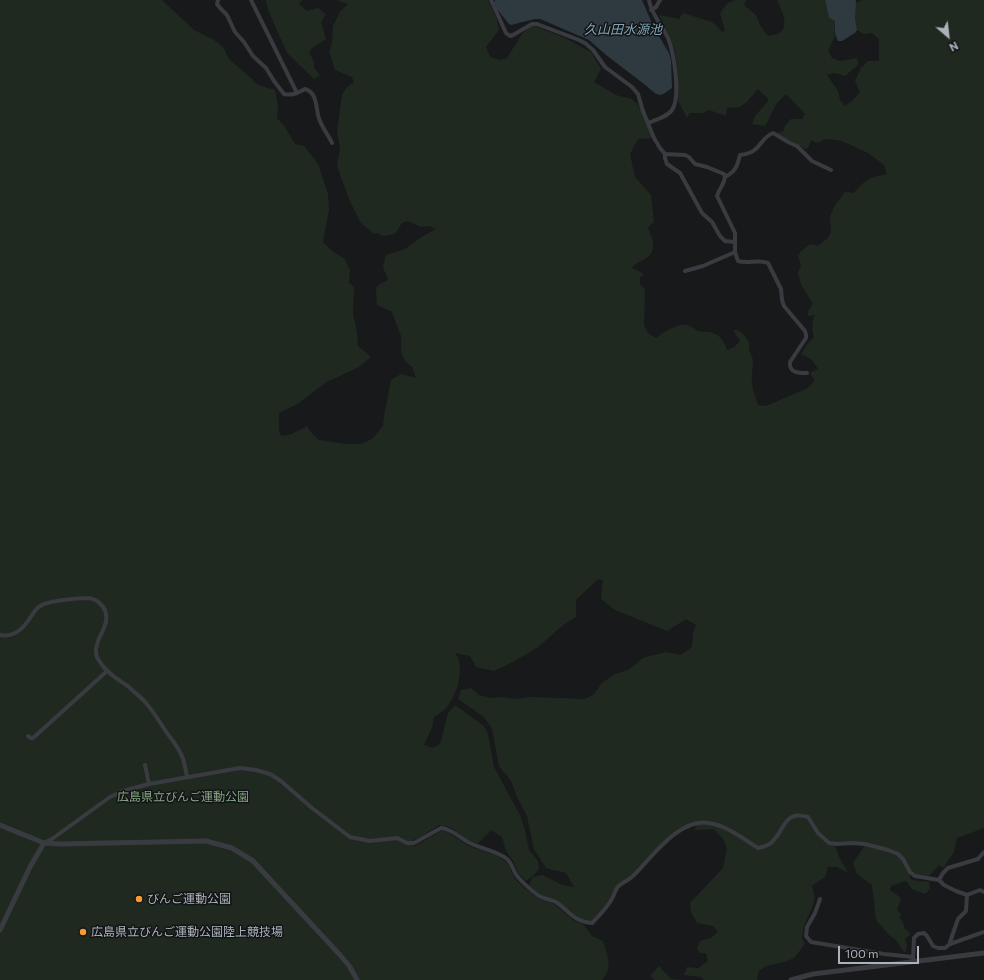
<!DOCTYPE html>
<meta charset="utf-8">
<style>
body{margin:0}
#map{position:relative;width:984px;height:980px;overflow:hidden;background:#18191b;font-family:Commissioner,sans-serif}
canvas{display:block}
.north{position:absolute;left:928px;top:16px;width:40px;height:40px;-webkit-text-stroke:3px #131416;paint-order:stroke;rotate:152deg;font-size:11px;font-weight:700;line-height:16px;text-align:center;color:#aab2bb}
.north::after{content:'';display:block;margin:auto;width:14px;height:18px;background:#aab2bb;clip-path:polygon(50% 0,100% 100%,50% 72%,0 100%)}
.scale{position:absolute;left:838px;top:946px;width:81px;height:18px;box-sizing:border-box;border:2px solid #aab2bb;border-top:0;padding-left:5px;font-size:12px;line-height:14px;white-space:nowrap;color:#aab2bb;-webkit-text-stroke:3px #131416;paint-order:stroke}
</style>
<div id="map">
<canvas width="984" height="980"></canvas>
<div class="north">N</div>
<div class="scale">100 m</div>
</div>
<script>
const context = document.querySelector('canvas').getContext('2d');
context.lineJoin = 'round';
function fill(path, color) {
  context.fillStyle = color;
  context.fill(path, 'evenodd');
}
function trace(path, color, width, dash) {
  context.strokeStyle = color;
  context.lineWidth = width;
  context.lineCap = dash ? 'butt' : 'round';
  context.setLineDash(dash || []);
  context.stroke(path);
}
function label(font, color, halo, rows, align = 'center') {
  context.font = font + ' Commissioner,"Noto Sans JP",sans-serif';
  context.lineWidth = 3;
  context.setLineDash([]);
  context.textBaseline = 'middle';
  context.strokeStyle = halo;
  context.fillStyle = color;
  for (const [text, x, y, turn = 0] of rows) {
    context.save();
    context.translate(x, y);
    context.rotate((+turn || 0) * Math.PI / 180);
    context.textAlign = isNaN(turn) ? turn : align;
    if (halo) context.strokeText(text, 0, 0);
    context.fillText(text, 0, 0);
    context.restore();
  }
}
const green = new Path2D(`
 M0 0H162L194 30 214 40 223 47 229 59 251 78 258 85 275 90 278 105 277 118 285 127 295 144 304 146 318 164 328 194 329 210 323 242 332 251 345 259 350 270 349 283 354 287 353 314 357 332 358 346 371 357 359 367 325 383 299 403 279 413V430L281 436 292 434 307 426 309 430 319 440 346 444H361L372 439 383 426 384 416 391 380 401 374 416 378 412 367 406 362 401 353V336L392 312 377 305 376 288 380 284 388 280 383 267 386 255 405 249 420 238 436 229 429 226 421 227 407 221 402 223 395 234 382 236 378 233 374 234 361 223 349 199 337 166 340 148 337 131 342 95 346 88 354 82 352 77 335 70 329 51 332 43 333 26 340 12 348 4 337 0H488L497 20 499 30 486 47 490 57 501 60 507 58 522 34 532 25 565 38 591 52 601 69 594 82 616 95 631 99 638 104 643 114 652 138 638 139 630 154 635 177 651 195 654 222 648 227C652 239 659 251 645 259 640 262 635 263 632 268L639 271 644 275 640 278V284L645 289 644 325 648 333 656 338C663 333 673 326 681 325 688 324 693 328 698 331 701 332 705 332 708 332 719 333 724 340 727 350L734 347 740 341 733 330C740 329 747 337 749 343 749 345 749 347 749 349 750 354 753 357 753 361 753 369 751 376 752 384 753 391 756 398 758 405L766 406 806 389 815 381 810 373 818 369 812 360 801 354 808 343 814 337C812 328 811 323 815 315L808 316V311L813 304 801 284 798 273 801 265 798 256 801 251 810 244 818 246 828 238 831 231 830 217 834 207 845 192 853 193C860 187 865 179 874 177 878 175 883 176 887 174L884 165 868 153 851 145 838 140 825 139 818 143 811 140 808 148 805 149 777 133 784 131 785 126 791 119H802L805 114 786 94 777 103 765 126 752 124 755 116 769 100 758 89 747 102 739 107 727 108 726 116 709 110 703 113H690L687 118 678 101V78L675 52 669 35 659 15 679 19 683 13 712 22 717 26 722 32 725 30 720 14C728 0 731 0 746 0L744 5 756 15 760 25 768 36C771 35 775 35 778 34 791 27 781 9 777 0H825L829 18 835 21 834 28 835 36 828 51 832 58 840 61 857 58 858 65 845 76 834 73 827 75 838 91 840 100 844 106 851 102 860 92 855 81 861 68 868 61H879V39L872 33 864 34 857 30 855 18V3L862 0H984V828L957 838 954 852 943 868 939 865 929 876 915 875 911 871 904 858 865 843H837L830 842 819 832 808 816 793 814 772 841 765 845 758 847 709 821 681 829 631 876 621 882 610 900 599 914 592 922 585 921 575 917 556 901 541 896 529 886 532 877 543 875 562 885 574 887 566 873 546 868 534 849 527 816 517 797 511 781 499 766 492 729 484 717 458 699 461 690 471 688 479 695 491 698 501 697 516 699 530 697 585 699 594 694 602 683 615 674 628 670 643 658 666 652 681 655 692 647 693 633 696 625 686 619 667 631 615 610 601 599 603 580 598 579 576 600V617L562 626 538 647 513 662 494 671 476 667 470 656 455 653C466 667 457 694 447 707 444 711 439 714 434 717L432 728 424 745 433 748 440 744 448 713 455 705 484 726 488 734 494 767 520 815 525 830 529 850 538 861 539 869 536 873 526 881 519 874 513 861 506 851 502 837 491 830 477 844 468 840 450 827 439 825 422 836 413 840V846H415L424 841 434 835 441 831H444L452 835 467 845 500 857 508 864 515 879 526 889 539 899 554 904 573 920 584 925 592 936 603 941C607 956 614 967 602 980H0Z
 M266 0H302L299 4 307 11 318 8 326 14 321 22 326 39 313 47 309 52 314 62V68L320 75 314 79 287 53 268 10Z
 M794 816 807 818 829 844 835 846 839 857 848 873 837 867H828L825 877 812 886 815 897 813 905 804 926 802 938 805 944 794 958 784 962 766 966 759 971 757 980H704L701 977 684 975 687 967 698 968 708 961 706 953H700L697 949 700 941 711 938 718 932 713 926 697 923 691 912 690 903 723 868 727 848 724 840 714 829 695 830 696 824 709 823 724 828 758 849 766 847 789 820Z
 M865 845C873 848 897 852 902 858 907 864 909 873 911 880L929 882 930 889 925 894 912 889 906 881 891 886 890 890 901 898 897 910 901 914 900 918 904 925V928L909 932 910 935 905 939 907 946 905 953 895 939 890 936 876 920 872 885 857 874 853 863Z
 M659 966 671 979 687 980H655L650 976Z`);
const water = new Path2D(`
 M495 0H642L654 28 669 53 671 60 672 88 665 93 661 95 656 94 644 84 606 55 589 40 540 19H535L511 25 509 24 497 9 494 2Z
 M825 0H856L855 18 857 30 855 33 842 41H838C835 35 834 29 835 21L829 18Z`);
const minor = new Path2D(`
 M218 0 217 4 220 8 227 15 235 32 244 42 253 56 266 68 274 81 284 94C292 96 298 93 305 89 319 93 315 111 320 121 323 129 329 136 332 143
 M251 0 297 93
 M491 0 506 33 510 36 513 35 532 24H537L579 40 585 43 593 50 605 67 632 87 638 94 643 111 654 138 660 148 665 154 685 155 689 157 695 164 707 167 724 174 725 177C724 186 719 188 717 196L735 233V252L703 266 685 271
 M651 10 656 7 660 0
 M648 123C656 120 667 117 672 110 681 97 674 53 668 38 662 25 651 14 649 0
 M665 154V158L667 164 680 173 702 213 712 222 720 236 725 241 734 242
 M725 177C736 171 737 167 740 155 762 153 758 139 773 133L790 143 797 146 812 161 831 170
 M735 252 738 261C748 264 758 259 768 263L781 289 782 300 784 306 805 331 806 335V338L790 362C789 373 798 373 807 373
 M0 635C14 638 23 629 30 618 33 614 35 609 40 606 50 600 73 599 86 598 100 598 110 611 105 625 103 632 98 638 97 645 95 651 96 657 100 662 107 674 120 680 130 688 135 693 141 697 146 703 154 712 160 723 167 733 173 741 180 749 183 759 185 765 186 771 187 777
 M28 736 31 738H33L85 691 107 671
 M145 765 149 784
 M44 843 52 839 110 797 123 791 149 784 240 768 256 770 270 774 281 781 312 808 350 837 370 841 397 838 407 843H414L441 828C452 829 459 837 468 842 480 849 496 850 507 859 513 864 513 872 518 877 523 883 535 894 541 897 546 899 551 900 556 902 569 911 574 922 592 923 599 916 605 910 610 902 613 898 614 893 617 888 621 882 629 881 634 875 652 857 679 818 709 823 725 825 744 839 758 848 763 847 768 846 772 842 786 829 783 810 808 817L818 833 829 843 837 844 852 843 865 844 888 850 898 854 903 859 910 872 915 876 939 880 944 885 956 891 967 895 980 890 984 892
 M939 880 943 873 948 868 978 859 984 852
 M820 899 815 913 807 927 806 936 811 942 884 954 913 957
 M950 944V942L958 919 966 911 967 895
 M913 959 914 938 918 934 924 933 927 936 933 946 938 948H945L950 944 984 932`);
const tertiary = new Path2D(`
 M0 825 44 843 60 844 206 841 232 848 253 861 340 955 350 967 357 980
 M0 930 30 867 44 843
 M791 980 813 974 984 953`);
const markers = [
 [139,899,4,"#f79b34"],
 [83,932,4,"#f79b34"]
];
const parkNames = [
 ["広島県立びんご運動公園",183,797]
];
const poiNames = [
 ["びんご運動公園",147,899],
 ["広島県立びんご運動公園陸上競技場",91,932]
];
const waterNames = [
 ["久山田水源池",623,30]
];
fill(green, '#202920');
fill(water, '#2e3a3f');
trace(minor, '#393b40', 4);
trace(tertiary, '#393b40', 5);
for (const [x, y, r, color] of markers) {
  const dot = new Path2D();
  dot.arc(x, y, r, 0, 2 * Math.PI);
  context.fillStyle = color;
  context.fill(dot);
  trace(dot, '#131416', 1.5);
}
label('12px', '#84a681', '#131416', parkNames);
label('12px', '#aab2bb', '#131416', poiNames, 'left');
label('italic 13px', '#81a5b6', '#131416', waterNames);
</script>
